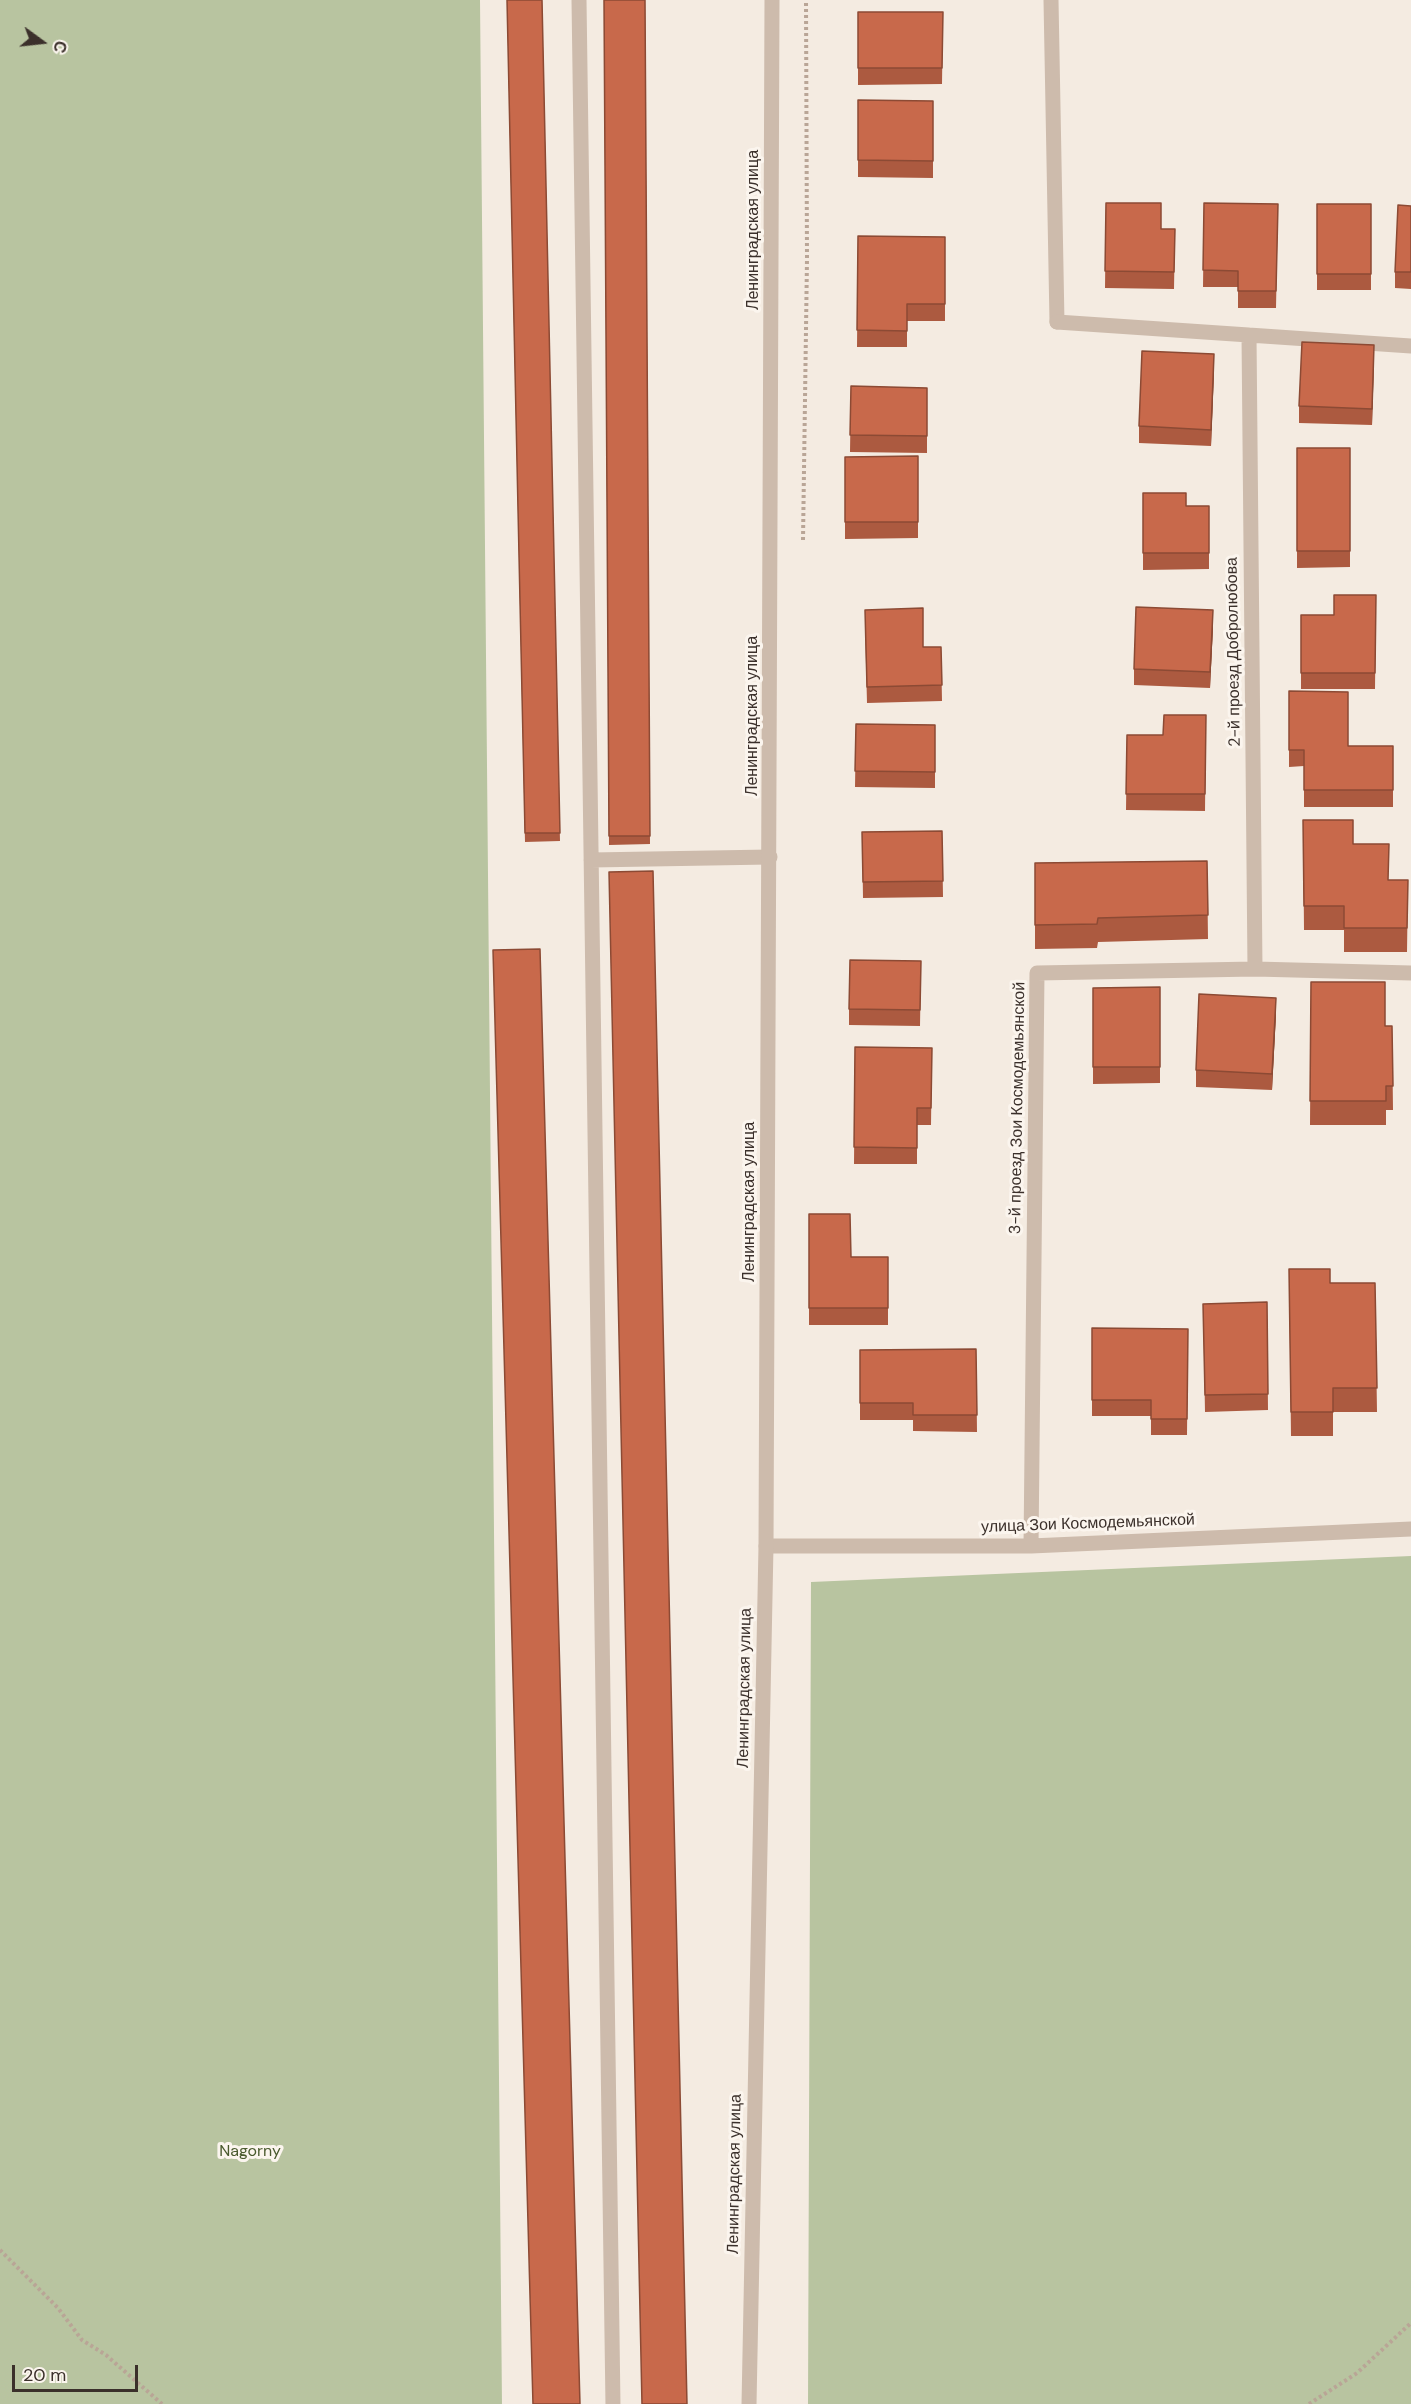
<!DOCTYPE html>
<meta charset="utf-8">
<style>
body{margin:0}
#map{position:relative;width:1411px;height:2404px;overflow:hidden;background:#f4ebe1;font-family:"DM Sans",sans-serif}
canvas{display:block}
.north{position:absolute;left:12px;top:12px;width:60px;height:60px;-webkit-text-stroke:4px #fbf5ee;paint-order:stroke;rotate:105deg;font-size:16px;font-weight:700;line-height:24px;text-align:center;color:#3b302b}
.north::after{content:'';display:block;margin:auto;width:21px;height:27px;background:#3b302b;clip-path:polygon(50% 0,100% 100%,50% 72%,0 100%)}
.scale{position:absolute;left:12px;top:2365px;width:126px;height:27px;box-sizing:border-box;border:3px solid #3b302b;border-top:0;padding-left:8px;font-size:18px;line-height:21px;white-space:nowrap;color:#3b302b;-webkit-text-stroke:4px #fbf5ee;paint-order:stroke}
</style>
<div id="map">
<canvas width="1411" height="2404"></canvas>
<div class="north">С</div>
<div class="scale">20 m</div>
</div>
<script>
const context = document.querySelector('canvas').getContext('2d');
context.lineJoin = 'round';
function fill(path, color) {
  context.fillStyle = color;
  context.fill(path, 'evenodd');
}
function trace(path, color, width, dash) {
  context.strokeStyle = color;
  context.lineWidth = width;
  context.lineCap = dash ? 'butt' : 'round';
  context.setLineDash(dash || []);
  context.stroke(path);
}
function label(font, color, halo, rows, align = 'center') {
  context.font = font + ' "DM Sans",sans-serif';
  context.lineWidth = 6;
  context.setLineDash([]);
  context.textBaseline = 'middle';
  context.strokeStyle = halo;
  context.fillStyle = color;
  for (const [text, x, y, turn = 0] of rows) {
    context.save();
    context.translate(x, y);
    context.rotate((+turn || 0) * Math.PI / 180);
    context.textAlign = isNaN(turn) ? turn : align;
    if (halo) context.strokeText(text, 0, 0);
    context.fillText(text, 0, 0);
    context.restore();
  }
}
const green = new Path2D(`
 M0 0H480L502 2404H0Z
 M1411 1556V2404H808L811 1582Z`);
const path = new Path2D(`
 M803 540 807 259 806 0
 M0 2250 58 2308 82 2340 106 2355 162 2404
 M1309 2404 1357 2373 1411 2323`);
const service = new Path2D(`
 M579 0 613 2404
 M1051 0 1057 322
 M591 860 770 857`);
const minor = new Path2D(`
 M1057 322 1411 346
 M1249 335 1255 969
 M766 1546H1031L1411 1529
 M1031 1546 1037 973 1255 969 1411 973`);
const tertiary = new Path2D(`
 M749 2404 766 1546 772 0`);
const wall = new Path2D(`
 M507 0H542L560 841 525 842Z
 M604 0H645L650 844 609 845Z
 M858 12H943L942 84 858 85Z
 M858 100 933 101V178L858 177Z
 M1106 203 1161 229H1175L1174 289 1105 288Z
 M1204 203 1278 204 1276 308H1238V287H1203Z
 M1317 204H1371V290H1317Z
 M1411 206V289L1395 288V272Z
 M858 236 945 237V321H907V347H857Z
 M1374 361 1372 425 1299 423V406Z
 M1214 371 1211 446 1139 443V426Z
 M851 386 927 388V453L850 452Z
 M1297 448H1350V567L1297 568Z
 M918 456V538L845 539V457Z
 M1143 493 1186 506H1209V569L1143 570Z
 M1376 595 1375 689H1301V615H1334Z
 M865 626 923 647H941L942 701 867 703Z
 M1213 627 1210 688 1134 685V669Z
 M1289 691 1348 746H1393V807H1304V766L1289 767Z
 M1206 715 1205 811 1126 810 1127 735H1163Z
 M856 724 935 725V788L855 787Z
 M1303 820 1353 844 1388 880H1408L1407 952H1344V930H1304Z
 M942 831 943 897 863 898 862 832Z
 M1207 861 1208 939 1098 942 1097 948 1035 949V863Z
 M921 961 920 1026 849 1025V1009Z
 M1311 982 1385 1026H1392L1393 1110H1386V1125H1310Z
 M1160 987V1083L1093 1084V988Z
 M1276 1014 1272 1090 1196 1087V1070Z
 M855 1047 932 1048 931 1125H917V1164H854Z
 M809 1214 851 1257H888V1325H809Z
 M1289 1269 1330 1283H1375L1377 1412H1333V1436H1291Z
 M1267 1302 1268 1410 1205 1412 1203 1304Z
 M1092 1328 1188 1329 1187 1435H1151V1416H1092Z
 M976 1349 977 1432 913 1431V1420H860V1350Z`);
const shadedWall = new Path2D(`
 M1374 345V361L1372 425V409Z
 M1214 354V371L1211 446V430Z
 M1213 610V627L1210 688V672Z
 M1276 998V1014L1272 1090V1074Z`);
const building = new Path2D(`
 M507 0H542L560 833H525Z
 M604 0H645L650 836H609Z
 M858 12H943L942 68H858Z
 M858 100 933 101V161L858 160Z
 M1106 203H1161V229H1175L1174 272 1105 271Z
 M1204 203 1278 204 1276 291H1238V271L1203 270Z
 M1317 204H1371V274H1317Z
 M1398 205 1411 206V272H1395Z
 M858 236 945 237V304H907V331L857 330Z
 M1302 342 1374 345 1372 409 1299 406Z
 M1142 351 1214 354 1211 430 1139 426Z
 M851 386 927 388V436L850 435Z
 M1297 448H1350V551H1297Z
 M918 456V522H845V457Z
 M1143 493H1186V506H1209V553H1143Z
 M1334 595H1376L1375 673H1301V615H1334Z
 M1136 607 1213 610 1210 672 1134 669Z
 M923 608V647H941L942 685 867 687 865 610Z
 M1289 691 1348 692V746H1393V790H1304V750H1289Z
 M1164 715H1206L1205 794H1126L1127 735H1163Z
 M856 724 935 725V772L855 771Z
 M1303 820H1353V844H1389L1388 880H1408L1407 928H1344V906H1304Z
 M942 831 943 881 863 882 862 832Z
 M1207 861 1208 915 1098 918 1097 924 1035 925V863Z
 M653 871 687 2404H642L609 872Z
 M540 949 580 2404H533L493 950Z
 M850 960 921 961 920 1010 849 1009Z
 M1311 982H1385V1026H1392L1393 1086H1386V1101H1310Z
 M1160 987V1067H1093V988Z
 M1199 994 1276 998 1272 1074 1196 1070Z
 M855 1047 932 1048 931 1108H917V1148L854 1147Z
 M809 1214H850L851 1257H888V1308H809Z
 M1289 1269H1330V1283H1375L1377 1388H1333V1412H1291Z
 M1267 1302 1268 1394 1205 1395 1203 1304Z
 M1092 1328 1188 1329 1187 1419H1151V1400H1092Z
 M976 1349 977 1415H913V1403H860V1350Z`);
const streetNames = [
 ["Ленинградская улица",754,230,-90],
 ["2-й проезд Добролюбова",1234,652,-91],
 ["Ленинградская улица",753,716,-90],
 ["3-й проезд Зои Космодемьянской",1018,1108,-89],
 ["Ленинградская улица",750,1202,-90],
 ["улица Зои Космодемьянской",1088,1524,-2],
 ["Ленинградская улица",745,1688,-89],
 ["Ленинградская улица",735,2174,-89]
];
const parkNames = [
 ["Nagorny",250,2152]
];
fill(green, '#b8c4a0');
trace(path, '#b9a596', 4, [3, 3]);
trace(service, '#cdbbac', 15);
trace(minor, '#cdbbac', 15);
trace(tertiary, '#cdbbac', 15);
fill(wall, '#ac5a40');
fill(shadedWall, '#8c4a34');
fill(building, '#c8694b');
trace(building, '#8c4a34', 1.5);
label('16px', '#3b302b', '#fbf5ee', streetNames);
label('16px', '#4a5a2e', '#fbf5ee', parkNames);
</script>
